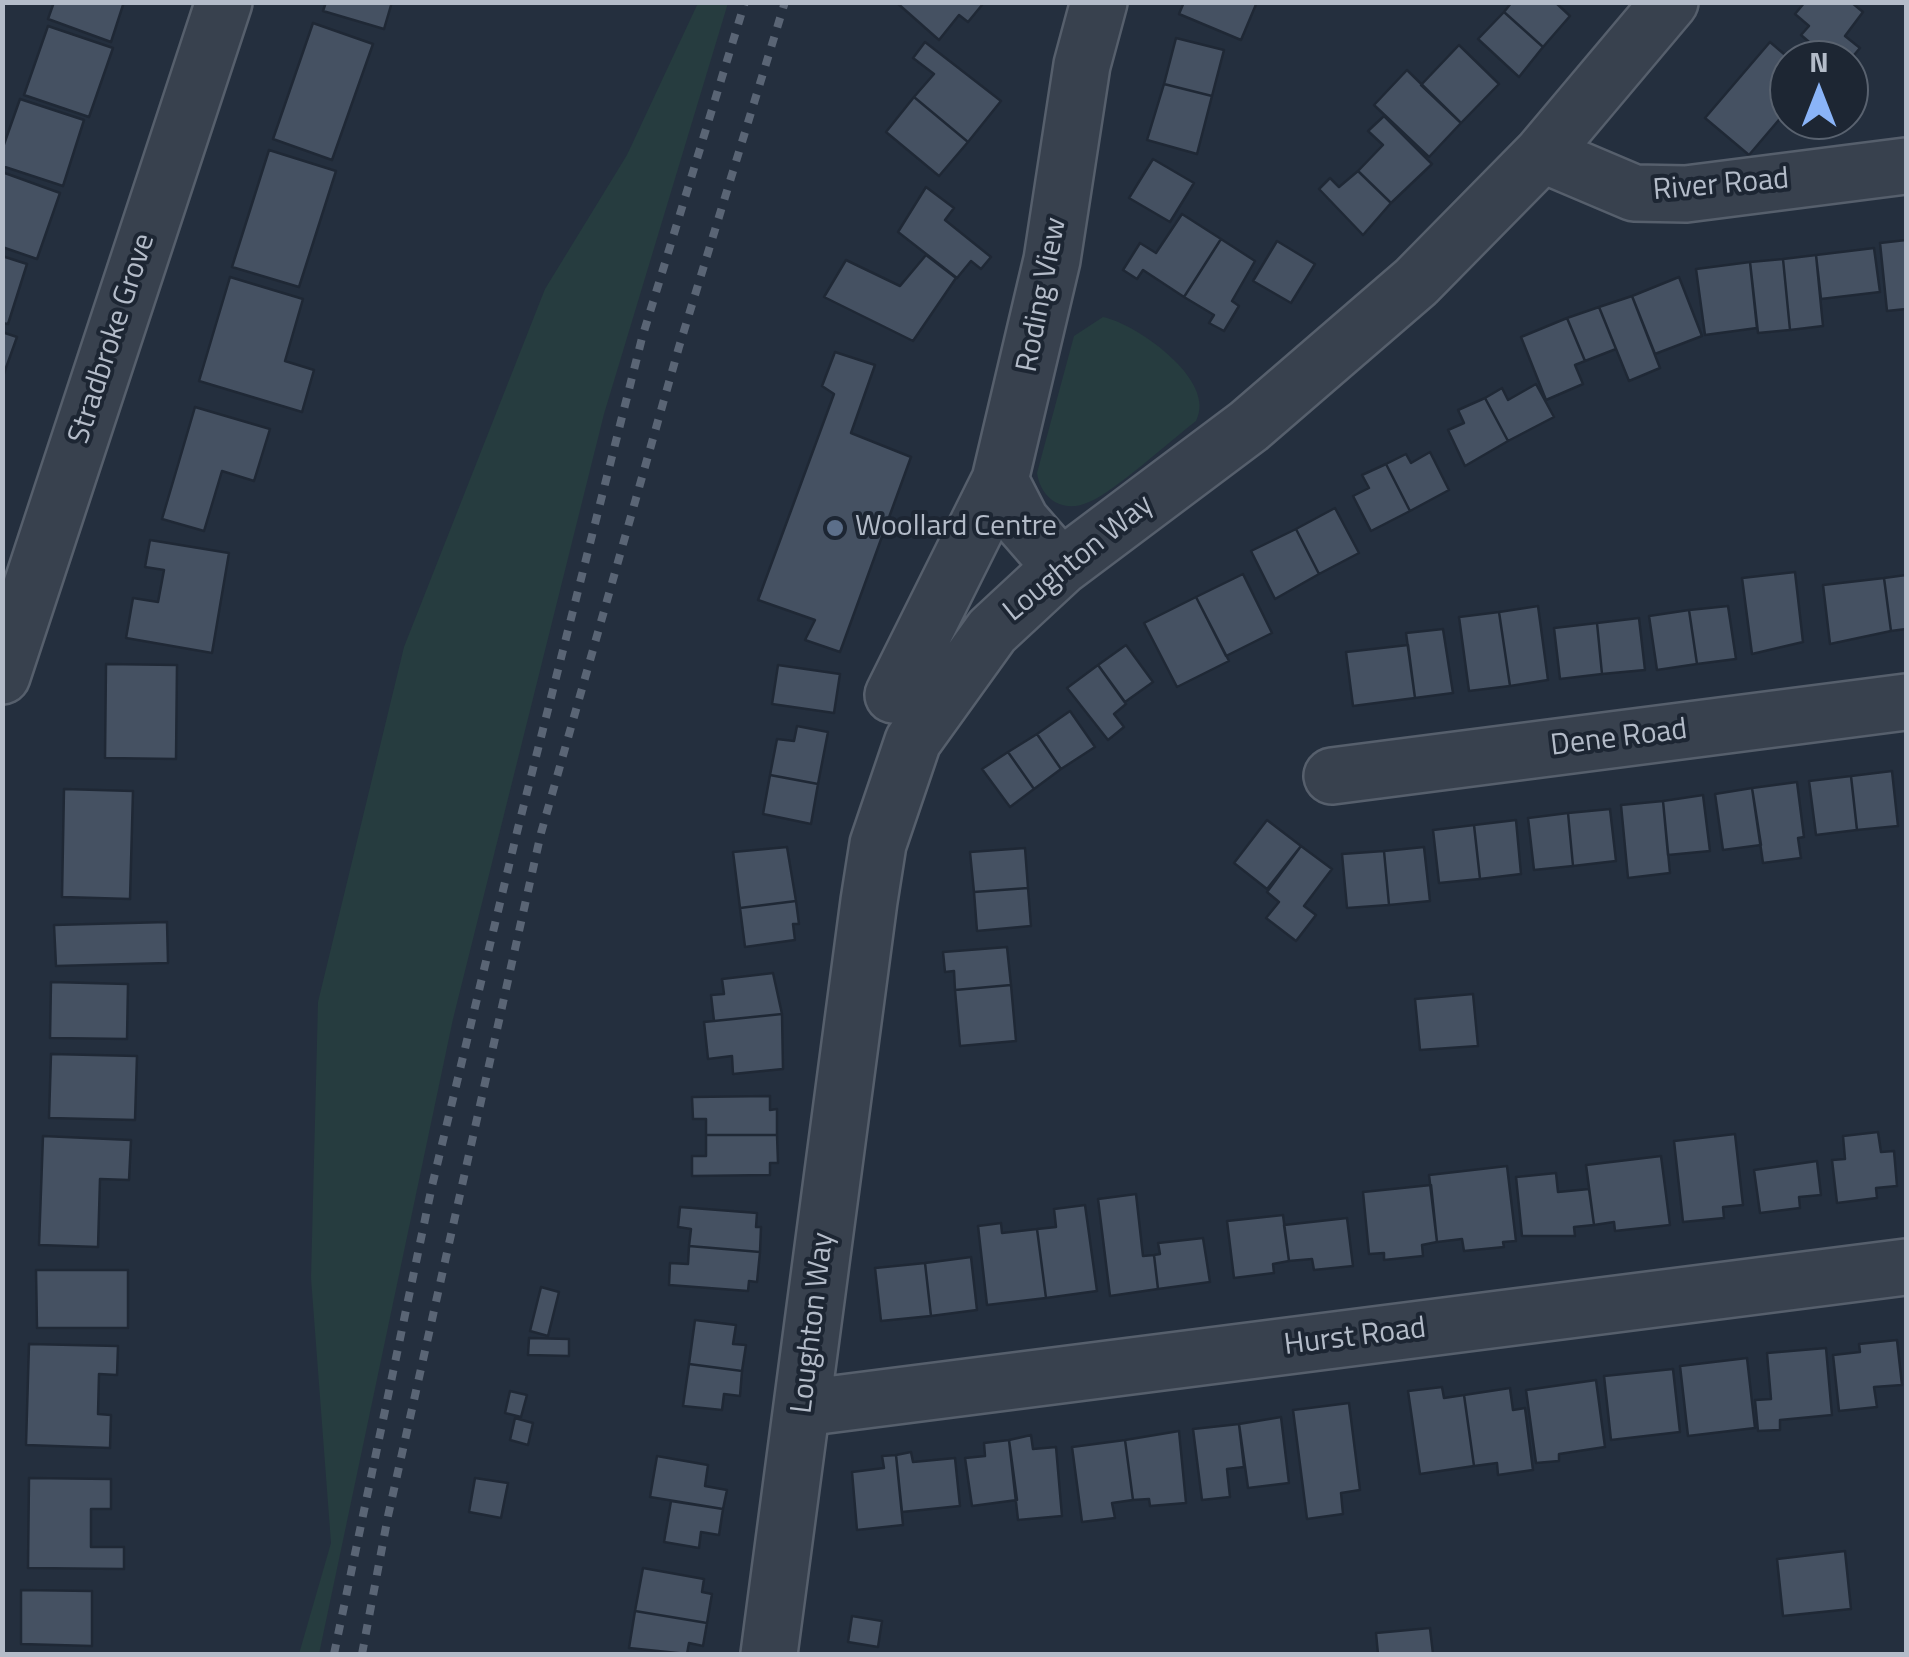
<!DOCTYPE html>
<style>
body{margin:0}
#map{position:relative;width:1909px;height:1657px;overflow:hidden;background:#242f3e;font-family:"Titillium Web",sans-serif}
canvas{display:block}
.frame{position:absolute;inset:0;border:5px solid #b4bcc9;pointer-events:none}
.north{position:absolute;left:1769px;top:40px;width:100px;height:100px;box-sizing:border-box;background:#1d2633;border:2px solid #59626f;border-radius:50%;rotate:0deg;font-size:28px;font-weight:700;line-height:40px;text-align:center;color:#b4bcc9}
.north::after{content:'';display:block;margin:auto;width:35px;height:45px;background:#8ab4f8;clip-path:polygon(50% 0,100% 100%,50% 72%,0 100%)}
</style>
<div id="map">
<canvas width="1909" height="1657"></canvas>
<div class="frame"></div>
<div class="north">N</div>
</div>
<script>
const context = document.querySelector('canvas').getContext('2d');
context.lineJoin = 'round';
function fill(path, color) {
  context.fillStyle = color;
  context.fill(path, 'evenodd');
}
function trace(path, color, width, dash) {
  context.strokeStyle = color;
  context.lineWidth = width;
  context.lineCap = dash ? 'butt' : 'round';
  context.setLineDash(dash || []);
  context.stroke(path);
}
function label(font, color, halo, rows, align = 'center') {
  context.font = font + ' "Titillium Web",sans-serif';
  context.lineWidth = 8;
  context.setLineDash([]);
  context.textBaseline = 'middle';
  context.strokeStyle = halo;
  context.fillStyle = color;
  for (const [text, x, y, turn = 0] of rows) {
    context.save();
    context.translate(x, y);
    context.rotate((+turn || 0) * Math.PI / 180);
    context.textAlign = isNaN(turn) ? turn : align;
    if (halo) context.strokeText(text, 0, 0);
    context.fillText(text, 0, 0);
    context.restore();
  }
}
const green = new Path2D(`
 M698 3H728L604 414 453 1019 319 1654H299L331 1543 311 1278 318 1002 404 647 545 289 627 155Z
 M1103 317C1137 324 1218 381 1196 421 1171 440 1114 492 1089 502 1063 514 1041 499 1037 473L1074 336Z`);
const building = new Path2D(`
 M54 2H124L111 42 48 19Z
 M326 2H392L384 29 323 11Z
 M896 2H979L982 5 968 22 959 15 939 40Z
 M1184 2H1257L1241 40 1179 14Z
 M1512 2H1555L1570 16 1543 47 1504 12Z
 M1805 2H1851L1863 12 1845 36 1860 48 1849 61 1830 60 1801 35 1809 26 1795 14Z
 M1504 12 1543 47 1519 77 1478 39Z
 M313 23 373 44 332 160 273 139Z
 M48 26 113 48 89 117 24 95Z
 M1176 38 1224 50 1212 96 1164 84Z
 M925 42 1001 101 968 142 914 97 934 74 913 58Z
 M1770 42 1791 60 1789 108 1749 155 1705 118Z
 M1459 45 1499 84 1461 123 1421 85Z
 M1407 70 1461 123 1429 157 1374 105Z
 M1164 84 1212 96 1197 154 1147 140Z
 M914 97 968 142 939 176 886 132Z
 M20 99 84 120 63 186 2 166V150Z
 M1384 116 1432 164 1391 203 1358 171 1383 145 1368 131Z
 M269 150 336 171 299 287 232 267Z
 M1153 159 1194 183 1170 222 1129 198Z
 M1358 171 1391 203 1363 235 1319 189 1330 178 1339 187Z
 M2 172 60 193 37 259 2 247Z
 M926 187 954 208 945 220 991 257 981 269 971 261 957 278 898 232Z
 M1182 214 1221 239 1184 297 1143 270 1137 279 1123 270 1140 243 1156 253Z
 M1221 239 1255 261 1232 301 1239 306 1224 331 1209 323 1214 315 1184 297Z
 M1906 240V309L1887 311 1880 243Z
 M1277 241 1315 264 1291 303 1253 281Z
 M1874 248 1880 292 1821 299 1816 255Z
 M926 255 956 278 913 341 824 297 846 260 900 286Z
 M1816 255 1823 326 1790 330 1783 259Z
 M2 256 27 264 8 324 2 323Z
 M1783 259 1790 330 1758 333 1750 262Z
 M1750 262 1757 328 1705 335 1696 269Z
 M230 277 303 299 285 361 314 370 302 412 199 381Z
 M1679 277 1702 336 1655 354 1632 296Z
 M1632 296 1660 368 1629 381 1599 307Z
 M1599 307 1616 349 1585 361 1567 318Z
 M1567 318 1585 361 1575 365 1583 384 1546 400 1521 337Z
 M2 332 17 337 2 379Z
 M835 352 875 365 851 433 911 457 840 652 805 640 815 620 758 600 834 394 822 386Z
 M1536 384 1554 417 1508 441 1485 398 1502 388 1508 400Z
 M1485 398 1508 441 1465 466 1448 430 1464 423 1458 410Z
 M195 407 270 429 254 481 222 471 204 531 162 519Z
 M1430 452 1449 490 1410 511 1386 464 1406 454 1411 463Z
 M1386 464 1410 511 1371 531 1353 496 1369 488 1362 475Z
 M1335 508 1359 553 1319 574 1296 529Z
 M1296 529 1319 574 1275 599 1251 551Z
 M150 540 229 553 212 653 126 638 133 598 158 602 164 570 145 567Z
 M1795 572 1803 642 1752 654 1742 578Z
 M1243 574 1272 633 1226 656 1196 597Z
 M1906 575V629L1891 631 1884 578Z
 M1884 578 1891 631 1830 644 1823 585Z
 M1196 597 1229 661 1177 687 1144 623Z
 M1538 606 1548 680 1510 686 1499 612Z
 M1728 606 1736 659 1697 664 1689 610Z
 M1689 610 1697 664 1657 670 1649 616Z
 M1499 612 1510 686 1469 691 1459 617Z
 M1639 618 1645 670 1602 674 1597 623Z
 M1597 623 1602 674 1560 679 1554 628Z
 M1443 629 1453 693 1415 698 1406 633Z
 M1126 645 1153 682 1125 702 1098 665Z
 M1408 645 1415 698 1353 706 1346 652Z
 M106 664 177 665 176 759 105 758Z
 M778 665 840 674 834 713 772 704Z
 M1098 665 1126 704 1114 714 1124 727 1108 740 1067 688Z
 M1070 711 1095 747 1061 769 1037 734Z
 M797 726 828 732 818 784 770 775 777 739 794 741Z
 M1037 734 1061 769 1034 789 1008 752Z
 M1008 752 1034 789 1010 807 982 769Z
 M1892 771 1898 826 1857 830 1851 776Z
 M770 775 818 784 811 824 763 814Z
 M1851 776 1857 830 1816 835 1809 781Z
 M1797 782 1804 837 1798 838 1801 858 1763 863 1752 788Z
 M1752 788 1761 845 1723 850 1715 794Z
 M64 789 133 791 130 899 62 897Z
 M1703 795 1710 851 1668 855 1663 801Z
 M1663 801 1670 873 1628 878 1621 805Z
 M1610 809 1616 861 1573 866 1568 813Z
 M1568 813 1573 866 1534 870 1528 818Z
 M1267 820 1301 846 1267 889 1234 863Z
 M1516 820 1521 874 1480 879 1474 825Z
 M1474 825 1480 879 1439 883 1433 830Z
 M1301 846 1332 869 1304 906 1316 915 1296 941 1266 918 1279 902 1267 892Z
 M787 847 796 901 740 908 733 852Z
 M1424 847 1430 901 1389 905 1384 851Z
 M1025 848 1028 888 974 892 970 852Z
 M1384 851 1389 905 1347 908 1342 854Z
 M1028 888 1031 926 977 931 974 892Z
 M796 901 799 924H793L795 940 745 947 740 908Z
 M167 922 168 963 56 966 54 925Z
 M1007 947 1011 985 955 990 954 971 945 972 943 952Z
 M773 973 782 1014 714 1021 711 995 724 994 722 979Z
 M51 982 128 984 127 1039 50 1038Z
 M1011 985 1016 1041 960 1046 955 990Z
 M1473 994 1478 1046 1420 1050 1415 999Z
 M782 1014 783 1069 733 1074 732 1056 708 1059 704 1022Z
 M51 1054 137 1056 135 1120 49 1118Z
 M770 1096V1110L777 1109V1135H706V1119H693L692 1097Z
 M1878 1132 1881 1152 1894 1151 1897 1186 1876 1188 1877 1198 1837 1203 1832 1160 1845 1159 1843 1136Z
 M1735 1134 1743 1205 1723 1207 1724 1218 1683 1222 1674 1141Z
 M706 1135H777L778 1163H770V1175L692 1176V1156H706Z
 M43 1136 131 1140 129 1180 100 1179 98 1247 39 1245Z
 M1661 1156 1670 1225 1615 1231 1614 1222 1594 1225 1586 1165Z
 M1817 1161 1821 1195 1799 1197 1800 1208 1760 1213 1754 1170Z
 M1507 1166 1516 1241 1503 1242 1504 1247 1464 1251 1462 1239 1437 1242 1429 1175Z
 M1556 1173 1558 1192 1589 1189 1594 1225 1574 1227 1575 1236H1522L1516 1177Z
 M1431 1185 1437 1242 1422 1245 1423 1256 1384 1260V1253L1369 1254 1363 1192Z
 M1136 1194 1143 1256 1154 1255 1158 1289 1110 1296 1098 1199Z
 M1085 1205 1097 1291 1046 1298 1037 1229 1056 1227 1054 1209Z
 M680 1207 757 1213 756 1227H761L760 1252 689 1246 691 1229 678 1227Z
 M1283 1215 1289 1261 1273 1264 1274 1273 1234 1278 1227 1221Z
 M1347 1218 1353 1266 1314 1270 1312 1259 1289 1261 1284 1225Z
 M1001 1223 1002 1233 1037 1229 1046 1298 987 1305 978 1226Z
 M1203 1238 1210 1282 1158 1289 1154 1255 1160 1254 1158 1243Z
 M689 1246 760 1252 757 1282 749 1281 748 1291 669 1285 670 1263 688 1264Z
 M971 1257 977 1310 931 1316 925 1263Z
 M925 1263 931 1316 881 1321 875 1268Z
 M36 1270H128V1328H37Z
 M541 1287 559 1292 548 1336 530 1331Z
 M695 1320 736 1325 733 1344 746 1345 742 1371 689 1364Z
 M529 1338 569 1339V1356L528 1355Z
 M1897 1340 1902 1385 1874 1387 1877 1407 1839 1411 1833 1355 1860 1352 1859 1344Z
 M29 1344 118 1346 117 1375 99 1374 98 1414 111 1415 110 1448 26 1445Z
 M1826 1348 1832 1415 1780 1420V1430L1758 1431 1755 1400 1771 1399 1767 1353Z
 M1747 1358 1755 1428 1688 1436 1680 1366Z
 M689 1364 742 1371 740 1396 724 1394 722 1410 683 1406Z
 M1673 1369 1680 1432 1611 1440 1604 1376Z
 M1596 1380 1605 1447 1559 1454V1461L1536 1463 1526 1390Z
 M1442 1387 1444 1398 1464 1395 1474 1466 1420 1474 1408 1391Z
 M1510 1388 1513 1410 1525 1408 1533 1470 1498 1475 1497 1463 1474 1466 1464 1395Z
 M510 1391 527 1395 521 1417 505 1413Z
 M1349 1403 1360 1490 1341 1493 1343 1514 1307 1519 1293 1410Z
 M1281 1417 1289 1483 1248 1488 1239 1424Z
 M515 1418 533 1423 528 1445 510 1440Z
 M1239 1424 1244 1467 1227 1469 1230 1497 1202 1500 1193 1429Z
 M1179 1431 1186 1503 1150 1506 1149 1499 1133 1500 1125 1440Z
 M1031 1435 1033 1449 1056 1447 1062 1516 1018 1520 1009 1440Z
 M1009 1440 1017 1500 972 1506 965 1458 985 1456 984 1443Z
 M1125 1440 1133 1500 1112 1503 1115 1518 1082 1522 1072 1447Z
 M911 1452 913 1462 955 1458 960 1506 902 1512 896 1455Z
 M896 1455 903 1525 857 1530 852 1472 884 1468 882 1456Z
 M657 1456 708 1465 705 1486 727 1490 723 1509 650 1497Z
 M29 1478 111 1479V1509H91V1547H124V1569L28 1568Z
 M475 1478 508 1483 501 1518 469 1512Z
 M671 1501 723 1509 719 1535 701 1532 699 1548 664 1542Z
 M1845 1551 1851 1609 1783 1616 1777 1559Z
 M643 1568 704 1579 702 1592 712 1594 707 1623 635 1611Z
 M21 1590 92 1591V1646L21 1644Z
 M635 1611 707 1623 703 1646 689 1643 687 1654 629 1648Z
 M852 1616 882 1621 878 1647 848 1642Z
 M1430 1628 1433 1654H1378L1376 1633Z`);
const minor = new Path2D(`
 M1542 154 1634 193 1686 194 1906 166
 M1061 567 1021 521 1000 480 1052 260 1082 65 1099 2
 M2 676 224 2
 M893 695 1000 480
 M1332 776 1906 702
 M803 1408 1906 1267
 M769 1654 869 901 878 844 913 741 992 631 1061 567 1249 426 1416 282 1542 154 1670 2`);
const rail = new Path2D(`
 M334 1654 432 1186 518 828 642 338 745 2
 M362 1654 388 1516 541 833 679 347 785 2`);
const markers = [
 [835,528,10,"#5c6f8a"]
];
const streetNames = [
 ["River Road",1721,186,-5],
 ["Roding View",1043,295,-79],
 ["Stradbroke Grove",113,339,-72],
 ["Loughton Way",1079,559,-39],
 ["Dene Road",1619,739,-7],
 ["Loughton Way",814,1323,-83],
 ["Hurst Road",1355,1338,-7]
];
const poiNames = [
 ["Woollard Centre",855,528]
];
fill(green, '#263c3f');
fill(building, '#455162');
trace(building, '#1f2835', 2.5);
trace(minor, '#565f6c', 60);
trace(minor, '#38414e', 55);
trace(rail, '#5a6575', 8, [10, 10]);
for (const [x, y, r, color] of markers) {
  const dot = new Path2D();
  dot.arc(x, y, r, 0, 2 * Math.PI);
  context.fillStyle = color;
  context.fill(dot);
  trace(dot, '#1d2633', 4);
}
label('30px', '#b4bcc9', '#1d2633', streetNames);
label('30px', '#b4bcc9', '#1d2633', poiNames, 'left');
</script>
